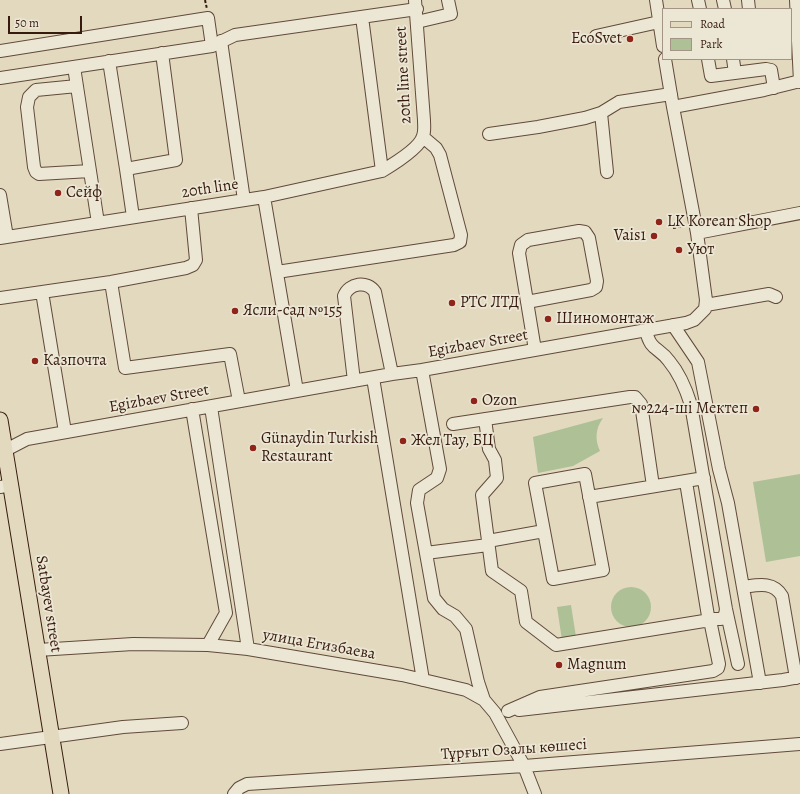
<!DOCTYPE html>
<meta charset="utf-8">
<style>
body{margin:0}
#map{position:relative;width:800px;height:794px;overflow:hidden;background:#e2d9be;font-family:Alegreya,serif}
canvas{display:block}
.legend{position:absolute;left:662px;top:8px;width:130px;height:52px;box-sizing:border-box;background:#ece6d5;border:1px solid #a39485;margin:0;padding:5px 7px;list-style:none;font-size:12px;color:#361a0d}
.legend li{display:flex;align-items:center;gap:8px;height:20px}
.legend b{width:20px;border:1px solid #a39485}
.scale{position:absolute;left:8px;top:16px;width:74px;height:18px;box-sizing:border-box;border:2px solid #361a0d;border-top:0;padding-left:5px;font-size:12px;line-height:14px;white-space:nowrap;color:#361a0d;-webkit-text-stroke:3px #ece6d5;paint-order:stroke}
</style>
<div id="map">
<canvas width="800" height="794"></canvas>
<ul class="legend">
<li><b style="height:5px;background:#e2d9be"></b>Road</li>
<li><b style="height:11px;background:#aec095"></b>Park</li>
</ul>
<div class="scale">50 m</div>
</div>
<script>
const context = document.querySelector('canvas').getContext('2d');
context.lineJoin = 'round';
function fill(path, color) {
  context.fillStyle = color;
  context.fill(path, 'evenodd');
}
function trace(path, color, width, dash) {
  context.strokeStyle = color;
  context.lineWidth = width;
  context.lineCap = dash ? 'butt' : 'round';
  context.setLineDash(dash || []);
  context.stroke(path);
}
function label(font, color, halo, rows, align = 'center') {
  context.font = font + ' Alegreya,serif';
  context.lineWidth = 3.5;
  context.setLineDash([]);
  context.textBaseline = 'middle';
  context.strokeStyle = halo;
  context.fillStyle = color;
  for (const [text, x, y, turn = 0] of rows) {
    context.save();
    context.translate(x, y);
    context.rotate((+turn || 0) * Math.PI / 180);
    context.textAlign = isNaN(turn) ? turn : align;
    if (halo) context.strokeText(text, 0, 0);
    context.fillText(text, 0, 0);
    context.restore();
  }
}
const green = new Path2D(`
 M603 418C595 429 595 440 600 451L573 466 538 473 533 437Z
 M800 474V556L766 562 753 482Z
 M611 607a20 20 0 1 1 40 0a20 20 0 1 1-40 0Z
 M571 605 576 637 562 640 557 607Z`);
const path = new Path2D(`
 M205 0 207 9
 M673 228 683 226`);
const minor = new Path2D(`
 M656 0 663 46
 M698 0 700 9
 M723 0 725 9
 M748 0 749 9
 M796 0 800 82
 M362 17 382 171
 M417 22 451 14 448 0
 M596 36 659 22
 M221 41 244 200
 M0 51 208 18 212 46
 M708 59 711 76 766 69 771 70 774 88
 M733 59 735 73
 M109 61 126 169
 M74 67 98 223
 M0 78 212 46 235 35 417 9
 M77 86 36 90 29 97 27 107 34 167 36 172 39 174 90 171
 M673 107 764 90 800 81
 M601 113 607 172
 M489 134 538 127 585 118 601 113 619 102 671 94
 M0 195 7 237
 M264 197 297 391
 M133 217 126 169 176 160 162 53
 M697 233 800 213
 M0 238 264 197 382 171C392 165 420 148 423 136 425 131 424 125 424 120L415 0
 M277 272 454 245 460 242 461 235 440 155 436 148 423 137
 M111 282 125 368 230 354 239 401
 M42 292 65 432
 M0 298 111 282 186 268 193 265 196 260 191 208
 M527 302 591 290 596 287 597 281 589 238 585 232 579 231 528 240 521 245 519 253 535 350
 M706 305 769 294 776 297
 M673 325 698 362 719 469 728 503 760 683
 M646 330C650 351 659 347 669 361 680 374 686 389 691 405L726 609 738 664
 M422 370 440 469 437 478 419 490 417 503 434 598 443 609 455 616 466 629 478 682 484 700
 M373 378 423 680
 M354 381 344 296C349 283 367 280 375 292L392 374
 M211 407 248 649
 M192 409 226 613 208 645
 M485 419 489 449 495 460 497 478 482 495 492 571 521 591 526 622 556 645 704 621 709 622 711 625 719 664 718 668 713 671 540 697 508 711
 M453 424 630 397H635L641 404 653 486
 M0 453 27 439 392 374 422 370 686 323 694 320 705 309 706 300 697 233 673 107 665 59
 M585 474 603 570 553 579 535 483Z
 M686 482 708 616 711 619H721L725 615 726 609
 M0 487 11 485
 M589 497 704 478
 M488 541 544 531
 M426 553 488 545
 M743 587C758 585 773 581 782 596L796 678
 M38 650 133 644 208 645 248 649 402 675 466 690 484 700 495 713 524 766 535 794
 M519 710 783 680 800 677
 M0 744 123 727 182 723
 M234 794 239 788 247 784 524 766 800 744`);
const major = new Path2D(`
 M0 420 61 794`);
const markers = [
 [630,39,4,"#8f2418"],
 [58,193,4,"#8f2418"],
 [659,222,4,"#8f2418"],
 [654,236,4,"#8f2418"],
 [679,250,4,"#8f2418"],
 [452,303,4,"#8f2418"],
 [235,311,4,"#8f2418"],
 [548,319,4,"#8f2418"],
 [35,361,4,"#8f2418"],
 [474,401,4,"#8f2418"],
 [756,409,4,"#8f2418"],
 [403,441,4,"#8f2418"],
 [253,448,4,"#8f2418"],
 [559,665,4,"#8f2418"]
];
const poiNames = [
 ["EcoSvet",622,39,"right"],
 ["Сейф",66,193],
 ["LK Korean Shop",667,222],
 ["Vais1",646,236,"right"],
 ["Уют",687,250],
 ["РТС ЛТД",460,303],
 ["Ясли-сад №155",243,311],
 ["Шиномонтаж",556,319],
 ["Казпочта",43,361],
 ["Ozon",482,401],
 ["№224-ші Мектеп",748,409,"right"],
 ["Günaydin Turkish",261,439],
 ["Restaurant",261,457],
 ["Жел Тау, БЦ",411,441],
 ["Magnum",567,665]
];
const streetNames = [
 ["20th line street",404,75,-93],
 ["20th line",210,189,-9],
 ["Egizbaev Street",478,344,-10],
 ["Egizbaev Street",159,399,-10],
 ["Satbayev street",48,604,81],
 ["улица Егизбаева",319,645,10],
 ["Тұрғыт Озалы көшесі",514,750,-4]
];
fill(green, '#aec095');
trace(minor, '#614a39', 14);
trace(major, '#361a0d', 17);
trace(path, '#361a0d', 2, [3, 2]);
trace(minor, '#ece6d5', 12);
trace(major, '#e2d9be', 15);
for (const [x, y, r, color] of markers) {
  const dot = new Path2D();
  dot.arc(x, y, r, 0, 2 * Math.PI);
  context.fillStyle = color;
  context.fill(dot);
  trace(dot, '#ece6d5', 1.5);
}
label('16px', '#361a0d', '#ece6d5', poiNames, 'left');
label('16px', '#361a0d', '#ece6d5', streetNames);
</script>
